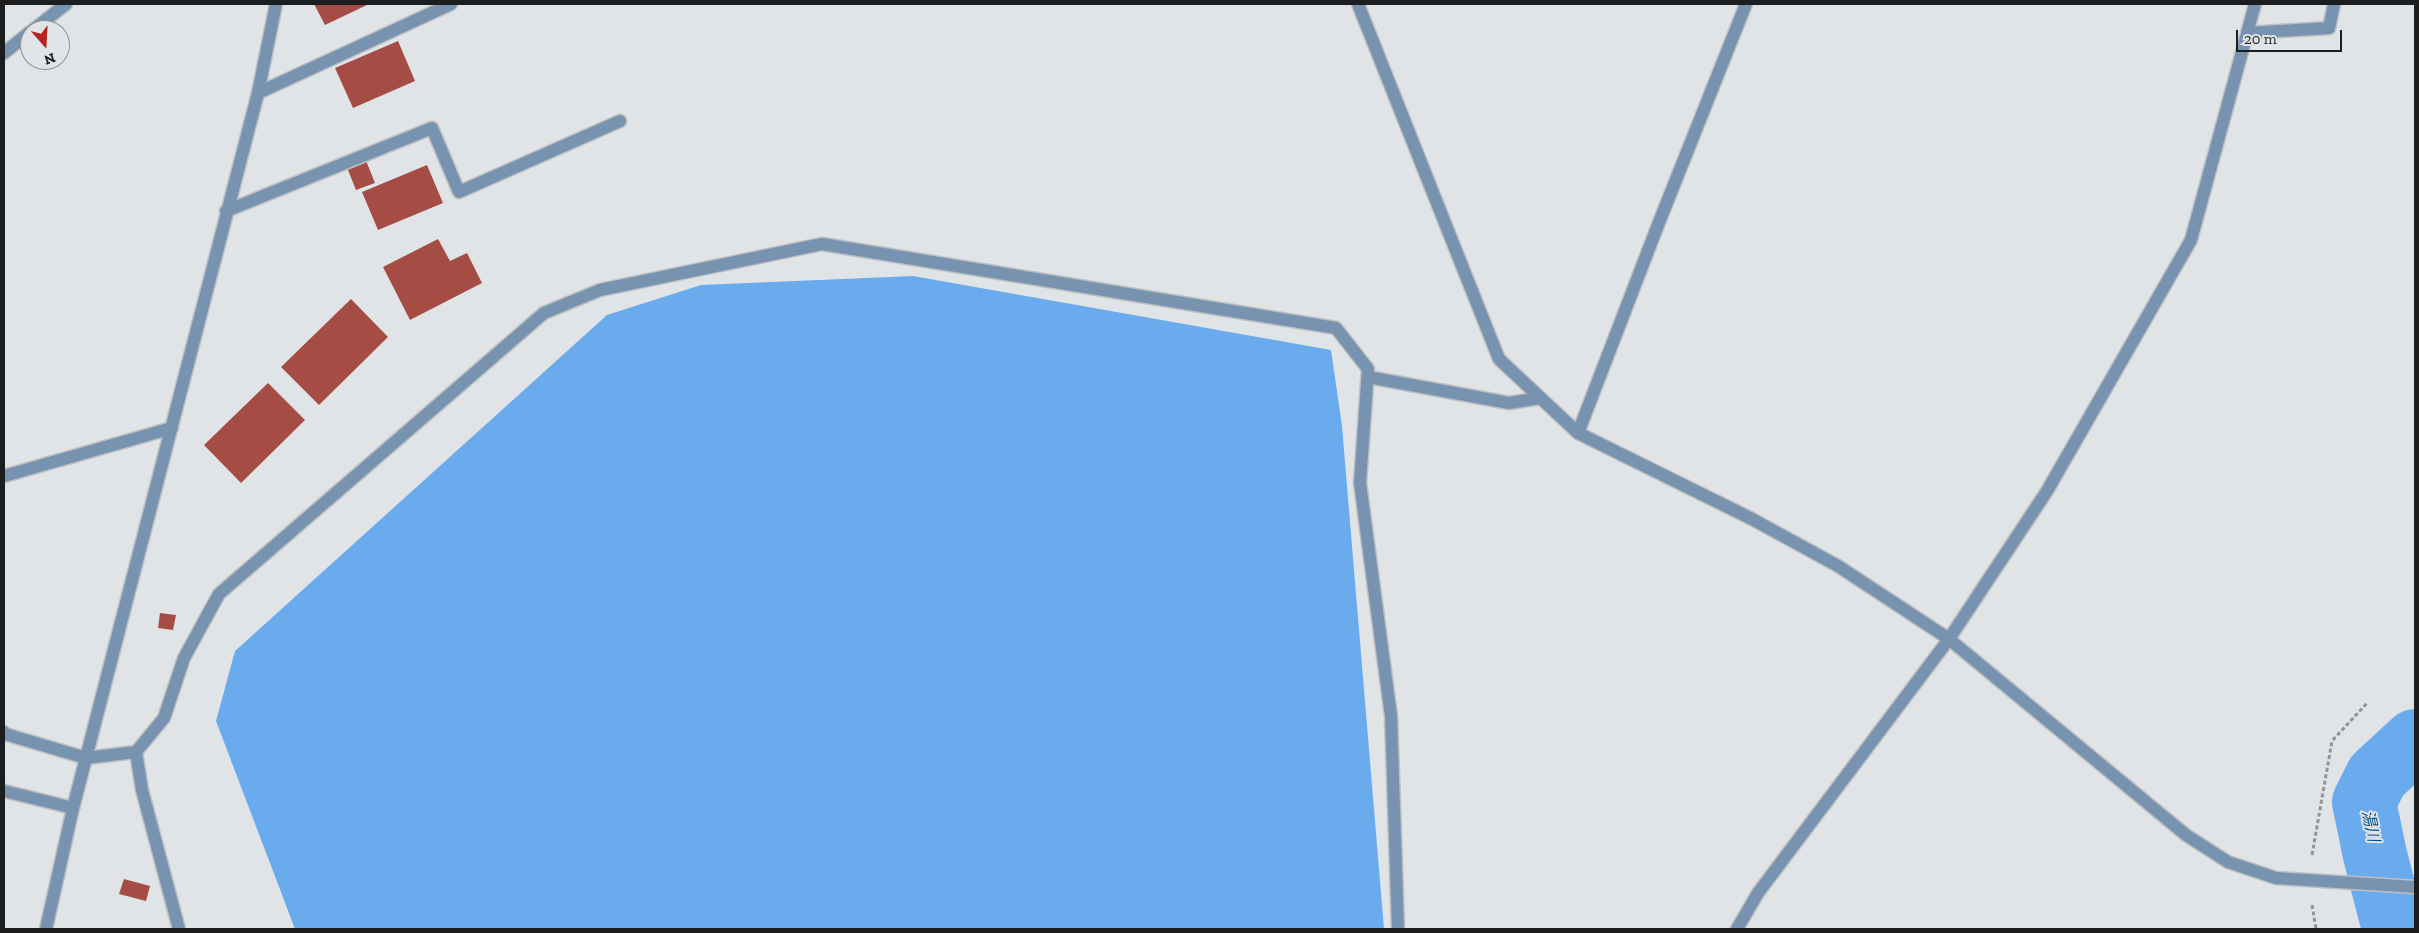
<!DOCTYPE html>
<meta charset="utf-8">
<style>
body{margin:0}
#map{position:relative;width:2419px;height:933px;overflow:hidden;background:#e0e4e7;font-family:"Zilla Slab",serif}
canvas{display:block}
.frame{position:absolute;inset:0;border:5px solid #1c1d1e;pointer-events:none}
.north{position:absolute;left:20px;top:20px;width:50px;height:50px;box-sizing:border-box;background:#e0e4e7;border:1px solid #929497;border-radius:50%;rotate:161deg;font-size:14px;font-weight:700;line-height:20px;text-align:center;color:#1c1d1e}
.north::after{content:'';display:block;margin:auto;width:18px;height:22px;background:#b42521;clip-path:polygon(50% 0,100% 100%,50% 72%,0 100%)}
.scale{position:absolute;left:2236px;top:30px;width:106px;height:22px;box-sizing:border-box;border:2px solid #1c1d1e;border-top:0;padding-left:6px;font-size:15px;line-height:18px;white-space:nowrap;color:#1c1d1e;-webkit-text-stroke:4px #e0e4e7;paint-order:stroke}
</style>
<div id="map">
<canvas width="2419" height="933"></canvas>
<div class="frame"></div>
<div class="north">N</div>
<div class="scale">20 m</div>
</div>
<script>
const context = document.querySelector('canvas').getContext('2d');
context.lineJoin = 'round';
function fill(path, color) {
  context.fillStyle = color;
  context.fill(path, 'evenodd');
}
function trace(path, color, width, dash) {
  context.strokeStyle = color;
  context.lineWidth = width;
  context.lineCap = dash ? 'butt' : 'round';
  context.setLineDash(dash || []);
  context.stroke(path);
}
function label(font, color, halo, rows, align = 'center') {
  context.font = font + ' "Zilla Slab","Noto Sans JP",serif';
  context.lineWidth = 4;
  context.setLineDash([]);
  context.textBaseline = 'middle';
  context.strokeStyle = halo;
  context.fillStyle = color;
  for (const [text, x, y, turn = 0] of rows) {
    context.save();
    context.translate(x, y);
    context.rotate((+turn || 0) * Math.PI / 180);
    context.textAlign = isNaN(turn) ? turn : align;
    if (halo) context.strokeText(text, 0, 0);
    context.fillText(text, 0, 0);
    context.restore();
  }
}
const water = new Path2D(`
 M913 276 1331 350 1342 426 1384 929H295L216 721 235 651 607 315 701 285Z`);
const river = new Path2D(`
 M2394 929 2375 855 2364 802 2377 776 2415 741`);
const building = new Path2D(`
 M314 4H369L325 25Z
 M398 41 415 81 353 108 335 68Z
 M365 158 375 183 356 190 346 165Z
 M427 165 443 203 378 230 362 192Z
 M438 239 450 261 467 253 482 283 410 320 383 267Z
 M351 299 388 337 319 405 281 367Z
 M268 383 305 420 241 483 204 445Z
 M160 613 176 615 173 630 158 628Z
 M124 879 150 886 146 901 119 894Z`);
const path = new Path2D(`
 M2312 855 2332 741 2368 702
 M2312 905 2316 929`);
const minor = new Path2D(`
 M1358 4 1499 359 1578 433 1752 519 1838 566 1949 639 2186 835 2228 862 2276 878 2415 887
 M33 30 66 4
 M2247 33 2329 28 2334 4
 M4 53 30 32
 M258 93 451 4
 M226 211 432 128 459 192 620 121
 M1368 377 1509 403 1540 398
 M1578 433 1658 225 1746 4
 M4 476 172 428
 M4 732 5 734 86 758 136 752 142 790 179 929
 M136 752 164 718 184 658 219 594 544 313 600 290 822 244 1336 328 1368 369 1360 483 1391 716 1398 929
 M4 791 73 808
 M1737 929 1758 893 1949 639 2047 491 2191 240 2255 4`);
const tertiary = new Path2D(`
 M46 929 73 808 258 93 276 4`);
const waterNames = [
 ["湯川",2370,826,77]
];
fill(water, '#6aabed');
trace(river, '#6aabed', 64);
fill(building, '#a54d44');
trace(minor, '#bdc0c3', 15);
trace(tertiary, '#bdc0c3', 15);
trace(path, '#929597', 3, [4, 2.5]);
trace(minor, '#7893b0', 12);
trace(tertiary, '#7893b0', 12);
label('italic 16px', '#004d88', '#e0e4e7', waterNames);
</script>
